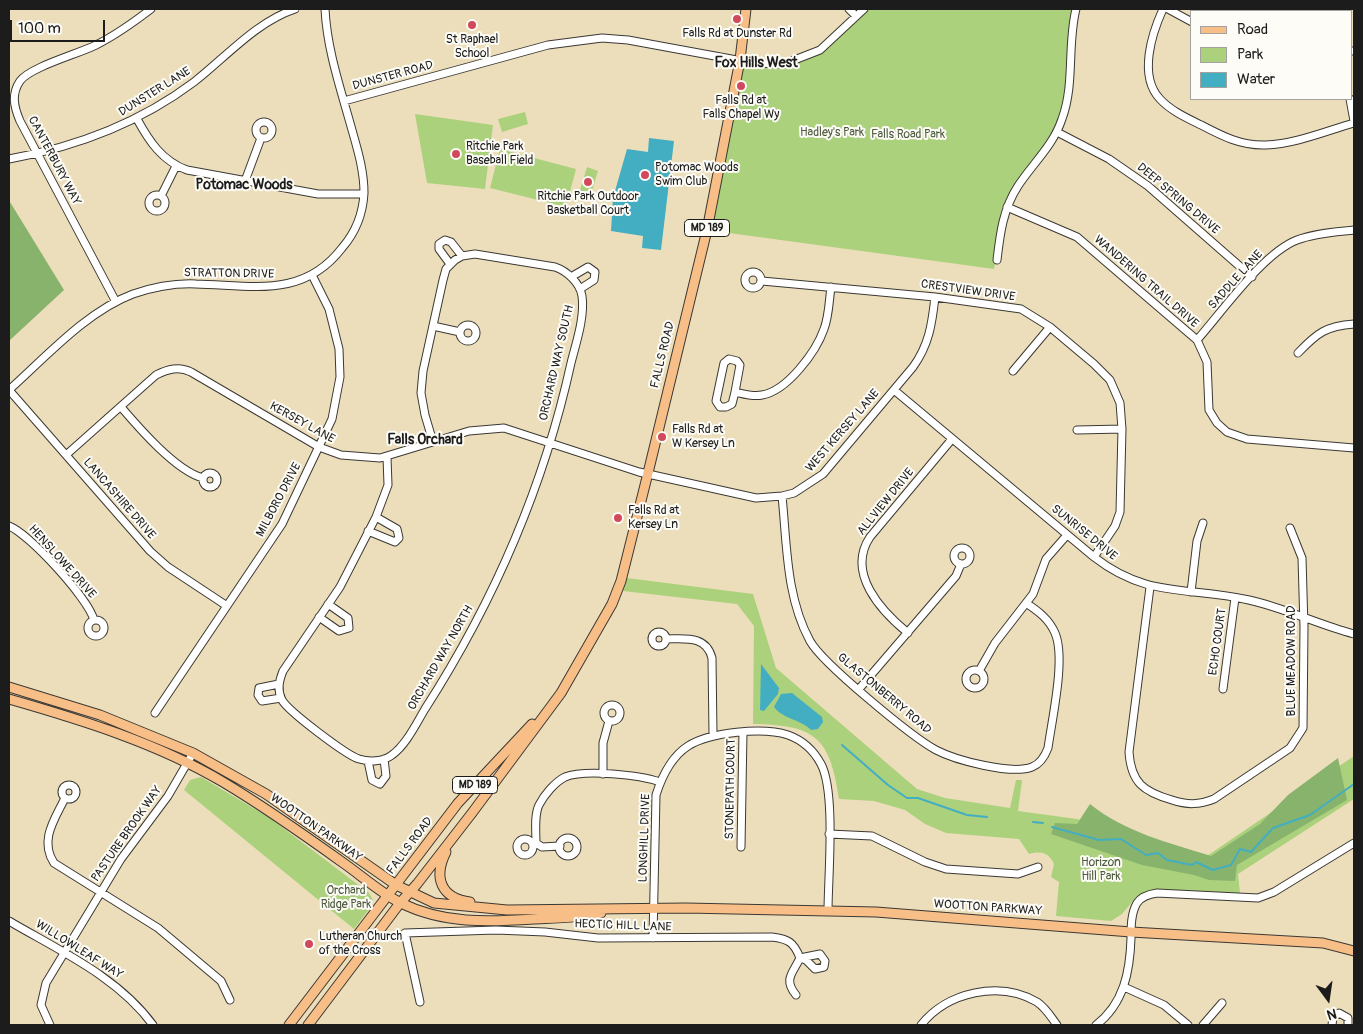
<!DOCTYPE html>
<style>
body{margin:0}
#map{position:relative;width:1363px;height:1034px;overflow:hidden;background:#eddebb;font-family:Pangolin,sans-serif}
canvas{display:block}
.frame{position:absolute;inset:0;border:10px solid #1c1c1c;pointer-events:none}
.legend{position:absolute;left:1190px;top:10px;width:162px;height:90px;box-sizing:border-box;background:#fdfcf7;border:1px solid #a3a29f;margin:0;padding:6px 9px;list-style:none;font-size:15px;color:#1c1c1c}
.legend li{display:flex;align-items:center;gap:10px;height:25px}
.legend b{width:25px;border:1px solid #a3a29f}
.north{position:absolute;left:1303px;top:974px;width:50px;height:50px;-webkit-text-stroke:4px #fdfcf7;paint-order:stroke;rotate:166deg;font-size:14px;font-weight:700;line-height:20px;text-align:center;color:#1c1c1c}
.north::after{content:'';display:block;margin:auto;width:18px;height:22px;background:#1c1c1c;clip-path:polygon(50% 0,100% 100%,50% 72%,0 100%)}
.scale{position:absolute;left:10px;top:20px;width:95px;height:22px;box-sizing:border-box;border:2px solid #1c1c1c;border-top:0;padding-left:6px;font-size:15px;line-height:18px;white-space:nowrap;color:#1c1c1c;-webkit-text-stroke:4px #fdfcf7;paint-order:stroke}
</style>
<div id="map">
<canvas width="1363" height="1034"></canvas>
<div class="frame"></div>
<ul class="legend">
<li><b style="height:6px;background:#f7be87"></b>Road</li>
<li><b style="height:14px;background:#abd17c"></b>Park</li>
<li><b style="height:14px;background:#43aec2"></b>Water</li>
</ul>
<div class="north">N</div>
<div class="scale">100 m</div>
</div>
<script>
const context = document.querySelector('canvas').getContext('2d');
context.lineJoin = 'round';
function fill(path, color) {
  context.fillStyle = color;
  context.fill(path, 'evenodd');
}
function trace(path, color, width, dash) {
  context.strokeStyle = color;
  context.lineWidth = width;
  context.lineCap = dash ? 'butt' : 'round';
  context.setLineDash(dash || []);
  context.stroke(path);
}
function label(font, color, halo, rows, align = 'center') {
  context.font = font + ' Pangolin,sans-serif';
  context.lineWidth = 4;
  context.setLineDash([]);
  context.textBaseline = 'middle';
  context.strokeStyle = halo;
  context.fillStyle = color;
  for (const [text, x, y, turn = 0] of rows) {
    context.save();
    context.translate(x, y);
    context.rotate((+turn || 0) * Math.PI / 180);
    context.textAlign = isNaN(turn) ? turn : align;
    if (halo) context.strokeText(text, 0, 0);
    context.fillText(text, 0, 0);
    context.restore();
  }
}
const green = new Path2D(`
 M864 9H1076L1063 117 1007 207 994 269 707 230 740 60 776 64 820 50Z
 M525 112 528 124 502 132 498 119Z
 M415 114 493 125 485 189 427 183Z
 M500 149 576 169 566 207 490 188Z
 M587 167 598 171 590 197 579 193Z
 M627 578 753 594 776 668 917 789 945 798 1010 808 1016 780H1022L1018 811 1077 819 1207 856 1354 756V799L1238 874 1240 893 1156 889 1137 896 1122 914 1111 921 1056 916 1059 882 1051 877 1054 864C1048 852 1041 851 1029 854L1019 839 946 833 925 824 905 810 874 801 839 799C830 737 815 725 753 724L754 626 737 604 623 591Z
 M201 777 270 818 369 893 373 900 370 908 354 929 184 790 190 780Z`);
const forest = new Path2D(`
 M10 202 64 290 9 341V203Z
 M1338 758 1347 800 1237 865 1235 881 1209 880 1194 875 1142 865 1051 834 1055 823 1077 824 1090 804C1124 832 1170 843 1211 856L1260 824 1288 795Z`);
const water = new Path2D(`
 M649 138 674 141 661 250 642 248 643 236 611 231 613 198 627 149 648 152Z
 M761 664 779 688 778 694 764 711 760 710Z
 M792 693 822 717 823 722 818 729 811 730C800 719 783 719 774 707L781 694Z`);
const stream = new Path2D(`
 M842 745 888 785 907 798H918L967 815 987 817
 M1033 822 1043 823
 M1052 827 1099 840 1121 839 1146 855 1158 853 1167 860 1192 865 1196 862 1213 870 1231 865 1240 849 1251 852 1273 828 1310 815 1354 784`);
const minor = new Path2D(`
 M849 9 856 16
 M1163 9C1152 33 1138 76 1160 99 1171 111 1187 118 1201 125 1222 136 1241 146 1266 145 1295 144 1326 131 1354 123
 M1168 9 1192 22
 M1352 51H1354
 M1350 99 1354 121
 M344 101 548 45 602 38 628 40 753 63 784 64 820 50 864 9
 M137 119C149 141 162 161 187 170L318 194H364
 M256 130a8 8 0 1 1 16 0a8 8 0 1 1-16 0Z
 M1057 132 1109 159 1148 186 1252 277
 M9 159C76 147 138 124 194 82 226 57 256 22 295 9
 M245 181 261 138
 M149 203a8 8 0 1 1 16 0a8 8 0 1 1-16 0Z
 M161 196 176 166
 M1007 207 1077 237 1197 340 1207 362 1209 410 1217 423 1227 432 1247 439 1354 448
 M997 260C1000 234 1003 209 1018 186 1033 163 1053 146 1062 119 1075 84 1067 45 1076 9
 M450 264 439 249V244L445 240 451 242 462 256
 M745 280a8 8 0 1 1 16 0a8 8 0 1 1-16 0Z
 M571 277 588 267 595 272 594 280 580 289
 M762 281 935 297 1021 309 1050 327 1094 364 1110 380 1120 403 1122 429 1120 512 1115 526 1094 557
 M116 302 20 121C14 107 11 94 20 81 30 67 78 54 96 45 116 35 134 22 151 9
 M460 333a8 8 0 1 1 16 0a8 8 0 1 1-16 0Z
 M433 326 460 332
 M1197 340C1222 312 1263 253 1297 240 1315 233 1336 232 1354 230
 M1298 353C1317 333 1326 326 1354 324
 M1013 371 1050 327
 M9 390C45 358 87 311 133 294 154 287 175 283 196 284 251 285 303 299 342 248 355 233 363 213 364 193 364 171 358 151 352 130 341 90 327 50 325 9
 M9 390 150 551 168 567 227 606
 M894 390 1094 557C1148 599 1189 586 1249 600 1285 608 1319 625 1354 634
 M735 392 740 365 737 361 729 359 724 363 716 401 720 407H726L732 404 735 392C744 394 753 397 762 395 787 391 816 352 824 329 829 316 829 301 831 287
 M121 407C139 428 176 471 203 478
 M1077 430 1122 429
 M66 455 156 375C168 369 179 366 191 372L319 447 341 455 380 458 469 431 504 428 639 472 756 498 782 496 794 493 823 474 913 367C929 345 932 324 935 297
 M387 457 388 485 376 517 340 587 283 671C279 681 277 690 282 700 288 711 346 755 359 759 369 762 383 762 392 755 406 745 416 724 425 709 493 603 544 486 571 363 576 343 585 317 582 296 580 283 567 271 555 267L475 254 462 256 455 260 446 269 443 280 423 371 421 393 425 415 433 442
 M203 480a7 7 0 1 1 14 0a7 7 0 1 1-14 0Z
 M782 496C787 545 786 597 810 641 822 663 912 737 936 750 955 760 1011 775 1032 767 1040 764 1045 756 1048 748 1052 719 1066 658 1055 633 1049 619 1038 611 1026 603
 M9 526C29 534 88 598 94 620
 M368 531 395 542 399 538 397 529 376 517
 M954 556a8 8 0 1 1 16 0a8 8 0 1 1-16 0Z
 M1150 587 1129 752C1131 783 1144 792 1172 800 1187 805 1199 805 1214 799L1290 748 1303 728 1304 627 1302 558 1290 528
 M1191 592 1197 541 1203 523
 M319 617 339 631 349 628 348 618 328 604
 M88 628a8 8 0 1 1 16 0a8 8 0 1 1-16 0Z
 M652 639a7 7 0 1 1 14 0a7 7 0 1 1-14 0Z
 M908 633C881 611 846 573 870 537L952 439
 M666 639C685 639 706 635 712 658L713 734
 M966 679a9 9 0 1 1 18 0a9 9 0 1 1-18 0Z
 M979 671 995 643 1033 594 1046 559 1067 535
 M279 684 259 688 258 695 262 701 281 698
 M859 689 956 576 961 564
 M1223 689 1235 598
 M604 713a8 8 0 1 1 16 0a8 8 0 1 1-16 0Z
 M155 713 282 524 332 419 340 377 339 349 329 309 312 275
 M368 761 372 780 380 784 386 776 384 759
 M603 774V743L609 721
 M62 792a7 7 0 1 1 14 0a7 7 0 1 1-14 0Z
 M65 798C55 819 39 840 54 863L158 928 221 981 230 1000
 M829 834 872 836 925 862 946 869 1018 874 1038 867
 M559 847a9 9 0 1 1 18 0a9 9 0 1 1-18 0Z
 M517 847a8 8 0 1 1 16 0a8 8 0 1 1-16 0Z
 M560 846 542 847 536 843C536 832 534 815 539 805 544 795 555 782 565 777 585 769 640 775 660 782
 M741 847 743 732
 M9 921C60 951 118 977 153 1025
 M653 938 656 795C662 776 671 757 688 746 710 732 763 727 788 735 802 740 814 751 821 764 836 792 828 877 828 911
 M1124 987 1164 1005 1188 1025
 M420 1002 405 933 496 930 545 932 598 938 772 937C788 939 794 942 800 958L820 954 825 961 824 967 815 969 806 960 800 958C793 973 783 979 796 995
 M50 1025 41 1005 46 983 121 859 168 796 193 753
 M921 1025C947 992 1000 980 1037 1002 1046 1008 1051 1017 1057 1025
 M1096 1025C1124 1004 1130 971 1131 938 1131 927 1131 913 1137 903 1141 897 1150 894 1157 893L1258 898 1274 892 1354 843
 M1203 1025 1222 1003
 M1332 1025 1333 1017 1339 1013 1348 1018V1025`);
const major = new Path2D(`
 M9 687 100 715 193 753 266 794 396 885 434 903 507 910 686 908 876 912 1131 932 1323 943 1354 951
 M9 699C82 720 157 743 223 782 265 807 303 834 342 862 361 875 380 893 401 903 443 924 488 922 534 919 557 918 579 918 601 913
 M446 852C433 878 441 898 470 902
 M289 1025 458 803 532 724
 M308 1025 400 903 417 884 472 813 561 693 612 604 621 581 648 473 707 230 740 60 746 9`);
const markers = [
 [737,19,5,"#d1495b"],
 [472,25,5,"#d1495b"],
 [741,86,5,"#d1495b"],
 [456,154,5,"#d1495b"],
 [645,175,5,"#d1495b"],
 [588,182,5,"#d1495b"],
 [662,437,5,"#d1495b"],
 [618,518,5,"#d1495b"],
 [309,944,5,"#d1495b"]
];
const shields = [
 [707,228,45],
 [475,785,45]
];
const shieldNames = [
 ["MD 189",707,228],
 ["MD 189",475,785]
];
const poiNames = [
 ["Falls Rd at Dunster Rd",737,34,"center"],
 ["St Raphael",472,40,"center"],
 ["School",472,54,"center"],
 ["Falls Rd at",741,101,"center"],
 ["Falls Chapel Wy",741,115,"center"],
 ["Ritchie Park",466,147],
 ["Baseball Field",466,161],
 ["Potomac Woods",655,168],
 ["Swim Club",655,182],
 ["Ritchie Park Outdoor",588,197,"center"],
 ["Basketball Court",588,211,"center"],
 ["Falls Rd at",672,430],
 ["W Kersey Ln",672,444],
 ["Falls Rd at",628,511],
 ["Kersey Ln",628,525],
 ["Lutheran Church",319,937],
 ["of the Cross",319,951]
];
const streetNames = [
 ["DUNSTER ROAD",393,76,-15],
 ["DUNSTER LANE",155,92,-32],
 ["CANTERBURY WAY",54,161,62],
 ["DEEP SPRING DRIVE",1178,199,40],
 ["STRATTON DRIVE",229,274,1],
 ["SADDLE LANE",1236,280,-48],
 ["WANDERING TRAIL DRIVE",1146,282,41],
 ["CRESTVIEW DRIVE",968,291,8],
 ["FALLS ROAD",663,355,-76],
 ["ORCHARD WAY SOUTH",557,363,-77],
 ["KERSEY LANE",302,423,29],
 ["WEST KERSEY LANE",843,431,-49],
 ["LANCASHIRE DRIVE",119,499,49],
 ["MILBORO DRIVE",279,500,-62],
 ["ALLVIEW DRIVE",886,502,-51],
 ["SUNRISE DRIVE",1084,533,39],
 ["HENSLOWE DRIVE",62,562,48],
 ["ECHO COURT",1218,642,-82],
 ["ORCHARD WAY NORTH",441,658,-60],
 ["BLUE MEADOW ROAD",1292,661,-90],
 ["GLASTONBERRY ROAD",884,694,40],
 ["STONEPATH COURT",731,789,-89],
 ["WOOTTON PARKWAY",316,828,35],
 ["PASTURE BROOK WAY",127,834,-55],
 ["LONGHILL DRIVE",645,838,-88],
 ["FALLS ROAD",410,846,-53],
 ["WOOTTON PARKWAY",988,908,4],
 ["HECTIC HILL LANE",623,926,2],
 ["WILLOWLEAF WAY",79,950,32]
];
const parkNames = [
 ["Hadley's Park",832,133],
 ["Falls Road Park",908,135],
 ["Horizon",1101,863],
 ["Hill Park",1101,877],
 ["Orchard",346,891],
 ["Ridge Park",346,905]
];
const neighbourhoodNames = [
 ["Fox Hills West",756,63],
 ["Potomac Woods",244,185],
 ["Falls Orchard",425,440]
];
fill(green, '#abd17c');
fill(forest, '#88b36c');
fill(water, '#43aec2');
trace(stream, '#43aec2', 2);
trace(minor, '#3b3934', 9);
trace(major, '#3b3934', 11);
trace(minor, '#fff', 7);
trace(major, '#f7be87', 9);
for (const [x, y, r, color] of markers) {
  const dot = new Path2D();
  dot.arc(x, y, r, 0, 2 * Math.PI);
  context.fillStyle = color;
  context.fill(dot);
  trace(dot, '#fdfcf7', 2);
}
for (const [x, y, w] of shields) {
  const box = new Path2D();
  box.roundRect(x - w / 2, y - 8.5, w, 17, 4);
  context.fillStyle = '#fdfcf7';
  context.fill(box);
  trace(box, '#1c1c1c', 1);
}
label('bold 11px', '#1c1c1c', null, shieldNames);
label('12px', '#1c1c1c', '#fdfcf7', poiNames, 'left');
label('12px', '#1c1c1c', '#fdfcf7', streetNames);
label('12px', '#4e5b3e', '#fdfcf7', parkNames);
label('bold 14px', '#1c1c1c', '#fdfcf7', neighbourhoodNames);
</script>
